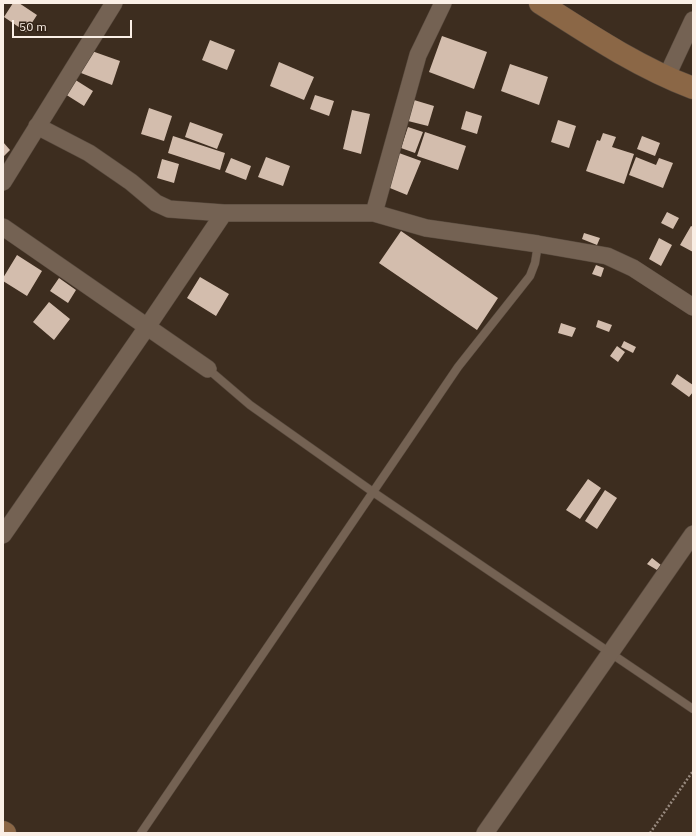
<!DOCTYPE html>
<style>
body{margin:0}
#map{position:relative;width:696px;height:836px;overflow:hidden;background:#3d2d1f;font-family:"IBM Plex Sans",sans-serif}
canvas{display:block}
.frame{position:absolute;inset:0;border:4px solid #faefe6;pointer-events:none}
.scale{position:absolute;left:12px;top:20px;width:120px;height:18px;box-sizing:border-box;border:2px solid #faefe6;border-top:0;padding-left:5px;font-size:12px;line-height:14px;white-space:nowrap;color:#faefe6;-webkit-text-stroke:3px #332316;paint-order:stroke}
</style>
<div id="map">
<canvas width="696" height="836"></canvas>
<div class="frame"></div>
<div class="scale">50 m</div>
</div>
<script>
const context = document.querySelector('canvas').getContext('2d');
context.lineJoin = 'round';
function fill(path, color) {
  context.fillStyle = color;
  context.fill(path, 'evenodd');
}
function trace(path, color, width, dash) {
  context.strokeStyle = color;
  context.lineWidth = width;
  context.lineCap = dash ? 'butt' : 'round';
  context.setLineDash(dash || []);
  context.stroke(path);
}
const building = new Path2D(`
 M13 3H19L37 15 26 32 4 17Z
 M442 36 487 52 474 89 429 72Z
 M210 40 235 50 227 70 202 60Z
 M89 50 120 61 112 85 81 73Z
 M279 62 314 77 304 100 270 86Z
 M510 64 548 77 539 105 501 91Z
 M74 79 93 91 84 106 65 94Z
 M315 95 334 101 329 116 310 109Z
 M414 100 434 106 428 126 408 121Z
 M149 108 172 116 164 141 141 134Z
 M352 110 370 114 361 154 343 149Z
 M466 111 482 116 477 134 461 129Z
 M558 120 576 126 569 148 551 142Z
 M190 122 223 134 217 149 185 137Z
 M408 127 423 132 415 153 401 148Z
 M425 132 466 146 458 170 417 156Z
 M603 133 616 137 612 147 634 154 624 184 586 171 597 140 600 141Z
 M173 136 225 153 220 170 168 153Z
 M642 136 660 143 655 156 637 149Z
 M3 142 10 150 3 157Z
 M399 153 421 161 407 195 385 186Z
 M266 157 290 166 283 186 258 177Z
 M636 157 656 165 659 158 673 163 663 188 629 175Z
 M231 158 251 166 246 180 225 172Z
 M162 159 179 164 174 183 157 178Z
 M667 212 679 218 673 229 661 223Z
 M691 226 693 227V252L680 245Z
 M401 231 498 298 477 330 379 263Z
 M584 233 600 238 597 245 582 239Z
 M659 238 672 245 661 266 649 259Z
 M17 255 42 271 27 296 3 281V278Z
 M596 265 604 268 601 277 592 274Z
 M200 277 229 294 216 316 187 298Z
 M59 278 76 290 68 303 50 291Z
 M49 302 70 319 54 340 33 322Z
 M598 320 612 325 609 332 596 327Z
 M561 323 576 328 572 337 558 333Z
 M624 341 636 347 633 353 621 347Z
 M617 346 625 352 618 362 610 356Z
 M677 374 693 385V392L689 397 671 384Z
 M588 479 601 488 580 519 566 510Z
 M605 490 617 498 597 529 585 521Z
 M652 558 661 565 657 570 647 564Z`);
const path = new Path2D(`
 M650 833 693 771`);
const lane = new Path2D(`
 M208 369 250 405 373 492 693 709
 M141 833 458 367 530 276 535 263 538 244`);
const street = new Path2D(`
 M666 78 693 20
 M37 126 89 153 131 182 156 203 169 209 224 213H374L426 228 538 244 607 256 633 268 693 307
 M3 182 114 3
 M374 213 418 55 443 3
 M3 227 208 369
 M3 535 147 327 224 213
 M485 833 693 534`);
const secondary = new Path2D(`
 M540 3C590 35 638 67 693 88
 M3 832 5 833`);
fill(building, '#d3bdad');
trace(lane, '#57493d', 9);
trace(street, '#57493d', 18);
trace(secondary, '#57493d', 23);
trace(path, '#988a7f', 2.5, [2, 2]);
trace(lane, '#746253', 8);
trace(street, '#746253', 17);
trace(secondary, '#8b6746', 22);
</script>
